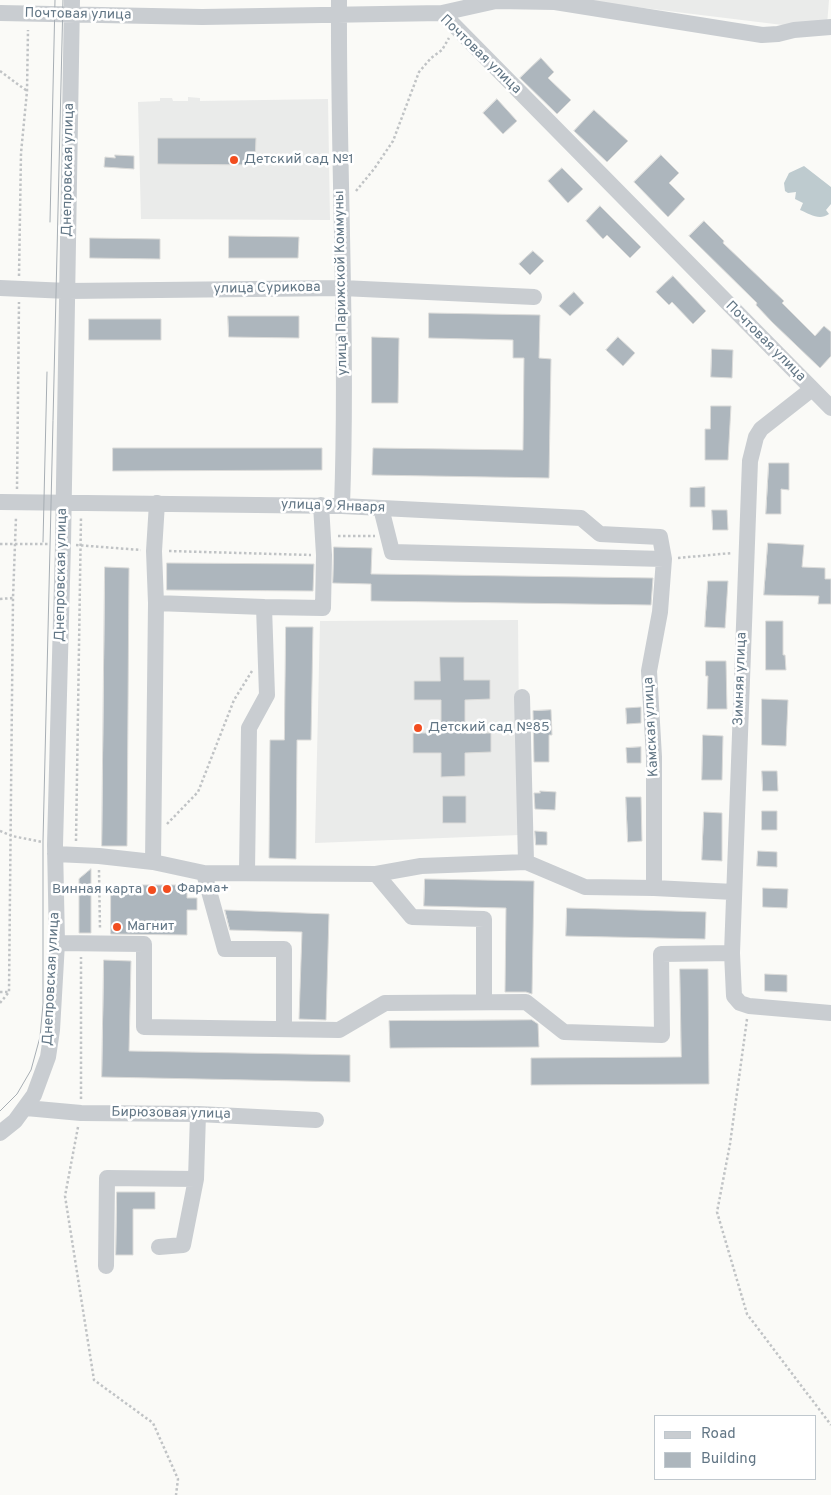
<!DOCTYPE html>
<meta charset="utf-8">
<style>
body{margin:0}
#map{position:relative;width:831px;height:1495px;overflow:hidden;background:#fafaf7;font-family:Overpass,sans-serif}
canvas{display:block}
.legend{position:absolute;left:654px;top:1415px;width:162px;height:65px;box-sizing:border-box;background:#fff;border:1px solid #c0c8ce;margin:0;padding:6px 9px;list-style:none;font-size:15px;color:#627685}
.legend li{display:flex;align-items:center;gap:10px;height:25px}
.legend b{width:25px;border:1px solid #c0c8ce}
</style>
<div id="map">
<canvas width="831" height="1495"></canvas>
<ul class="legend">
<li><b style="height:6px;background:#c9cdd1"></b>Road</li>
<li><b style="height:14px;background:#adb6bd"></b>Building</li>
</ul>
</div>
<script>
const context = document.querySelector('canvas').getContext('2d');
context.lineJoin = 'round';
function fill(path, color) {
  context.fillStyle = color;
  context.fill(path, 'evenodd');
}
function trace(path, color, width, dash) {
  context.strokeStyle = color;
  context.lineWidth = width;
  context.lineCap = dash ? 'butt' : 'round';
  context.setLineDash(dash || []);
  context.stroke(path);
}
function label(font, color, halo, rows, align = 'center') {
  context.font = font + ' Overpass,sans-serif';
  context.lineWidth = 5;
  context.setLineDash([]);
  context.textBaseline = 'middle';
  context.strokeStyle = halo;
  context.fillStyle = color;
  for (const [text, x, y, turn = 0] of rows) {
    context.save();
    context.translate(x, y);
    context.rotate((+turn || 0) * Math.PI / 180);
    context.textAlign = isNaN(turn) ? turn : align;
    if (halo) context.strokeText(text, 0, 0);
    context.fillText(text, 0, 0);
    context.restore();
  }
}
const built = new Path2D(`
 M578 0H829L827 25 791 26Z
 M188 97 200 98V101L328 99 330 220 141 219 138 102 160 101V98H172L173 101H188Z
 M518 620 520 835 315 843 320 621Z`);
const water = new Path2D(`
 M804 166 831 187V204L826 210 829 214C819 221 810 214 800 210L803 203 795 199 796 192 788 193 785 191 784 183 789 173Z`);
const building = new Path2D(`
 M541 58 554 72 548 78 571 100 557 114 520 78Z
 M497 99 517 121 503 134 483 113Z
 M594 110 628 141 607 162 574 131Z
 M158 138H256L255 165 158 164Z
 M115 155 134 156V169L104 167 105 157 115 158Z
 M661 155 679 173 669 183 685 199 668 217 634 182Z
 M562 168 583 189 568 203 548 181Z
 M600 206 641 247 630 258 607 235 603 239 586 221Z
 M704 221 724 241 723 243 784 301 782 303 815 336 824 326 831 332V356L820 368 772 322 756 305 757 303 689 236Z
 M229 236 299 237 298 258H229Z
 M90 238 160 239V259L90 258Z
 M533 251 544 261 530 275 519 264Z
 M673 276 706 311 693 324 672 302 669 305 656 292Z
 M574 292 584 303 570 316 559 306Z
 M429 313 540 315 539 358 551 359 549 478 372 475 373 448 523 450 524 358H513V340L429 338Z
 M228 316H299V338L229 337Z
 M89 319H161V340H89Z
 M372 337 399 338 398 403H372Z
 M618 337 635 353 623 366 606 350Z
 M712 349 733 350 732 378 711 377Z
 M711 406H731L728 460H705V429H710Z
 M113 448H322V470L113 471Z
 M769 463H789V490L781 489V514H766Z
 M705 487V507H690V488Z
 M712 510H727L728 530H713Z
 M768 543 804 545 802 567 825 568V579H831V604H818L819 596 764 595Z
 M334 547 372 548 371 574 653 578 651 605 371 601V584L333 583Z
 M167 563 314 564 313 591 167 590Z
 M105 567 129 568 127 846H102Z
 M708 581H728L725 628 705 627Z
 M766 621H783V655H785L786 670H766Z
 M286 627H313L311 740H297L296 859 269 858 270 740H284Z
 M440 657H464V680H490V699L465 700V733H491V752L465 753V776L441 777V753H413V733H441V700H414V681H440Z
 M706 661H726L727 709H707L708 676H706Z
 M762 699 788 700 786 746 762 745Z
 M626 708 641 707V723L627 724Z
 M551 710 552 735H549V762H534L533 711Z
 M703 735 723 736 722 780H702Z
 M641 747V763H627L626 748Z
 M762 771H777L778 791H763Z
 M540 791 556 792 555 810 535 809 534 793H540Z
 M443 796H466V823H443Z
 M626 797H641L642 841 628 842Z
 M762 811H777V830H762Z
 M704 812 722 813V861L702 860Z
 M535 831 547 832V845H536Z
 M758 851 777 852V867L757 866Z
 M91 869V933H79V879Z
 M425 879 534 881 532 994 526 992H505L506 908 424 906Z
 M111 885H187V898H197V910H187V935L111 934Z
 M763 888 788 889 787 908 763 907Z
 M567 908 706 912 705 939 566 936Z
 M225 910 329 914 326 1020 299 1019 302 932 230 930Z
 M104 960 131 961 129 1051 350 1055V1082L102 1077Z
 M680 969H708L709 1084 531 1085V1058L681 1057Z
 M765 974 787 975V992L765 991Z
 M532 1020 538 1024 539 1047 390 1048 389 1021Z
 M117 1192H155V1209H133V1255H116Z`);
const path = new Path2D(`
 M0 71 27 91
 M356 191 374 169 393 141 419 72 431 58 442 50 449 38
 M19 276 21 153 27 91 28 30
 M17 489 19 302
 M338 536H375
 M0 544H48
 M76 545 141 550
 M169 551 311 555
 M678 558 732 553
 M0 599 13 598
 M167 824 198 792 234 700 252 671
 M0 831 12 836 42 842
 M76 841 81 517
 M99 870 100 929
 M0 992H8
 M0 1003 9 992 13 598 16 517
 M747 1019 730 1144 717 1212 747 1314 831 1425
 M81 1099V957
 M78 1127 65 1196 94 1380 153 1423 178 1479 176 1495`);
const minor = new Path2D(`
 M339 0C338 169 348 337 342 506
 M0 13 202 17 442 13 831 408
 M442 13 496 1 555 2 762 35 778 34 794 30 831 27
 M0 288 68 291 342 288 534 297
 M812 389 761 429 756 437 750 461 732 953 734 996 740 1003 749 1006 831 1013
 M0 502 342 506 581 518 600 534 660 537 664 559 660 612 649 671 654 757V888
 M381 508 392 552 664 559
 M156 603 154 551 157 503
 M264 607 323 608 324 555 321 505
 M522 697 526 862
 M55 854 99 856 153 862 204 873 376 874 421 866 526 862 585 887 654 888 734 892
 M153 862 156 603 264 607 267 695 249 728 247 872
 M204 873 225 949H284V1029
 M376 874 412 917 484 919V1002
 M57 943 144 944V1027L339 1030 385 1003 526 1002 564 1032 662 1035 661 954 732 953
 M26 1108 81 1113 198 1114 316 1120
 M0 1133 15 1121 34 1095 48 1057 52 1030 57 943 55 845 63 544 72 0
 M159 1247 183 1245 196 1179
 M106 1266 107 1178 196 1179 198 1114`);
const tram = new Path2D(`
 M50 222 55 0
 M43 542 47 372
 M0 1111 17 1094 31 1070 40 1037 43 1004V841L63 0`);
const markers = [
 [234,160,5,"#f24d1f"],
 [418,728,5,"#f24d1f"],
 [167,889,5,"#f24d1f"],
 [152,890,5,"#f24d1f"],
 [117,927,5,"#f24d1f"]
];
const streetNames = [
 ["Почтовая улица",78,15,1],
 ["Почтовая улица",480,55,44],
 ["Днепровская улица",69,170,-89],
 ["улица Парижской Коммуны",342,283,-91],
 ["улица Сурикова",267,289,-1],
 ["Почтовая улица",765,342,45],
 ["улица 9 Января",333,507,2],
 ["Днепровская улица",62,575,-89],
 ["Зимняя улица",741,679,-88],
 ["Камская улица",652,727,-93],
 ["Днепровская улица",52,979,-87],
 ["Бирюзовая улица",171,1114,1]
];
const poiNames = [
 ["Детский сад №1",244,160],
 ["Детский сад №85",428,728],
 ["Фарма+",177,889],
 ["Винная карта",142,890,"right"],
 ["Магнит",127,927]
];
fill(built, '#eaebea');
fill(water, '#becbcf');
fill(building, '#adb6bd');
trace(building, '#dbdbd9', 1);
trace(path, '#c0c3c5', 2.5, [2.5, 2.5]);
trace(minor, '#c9cdd1', 16);
trace(tram, '#a7aeb4', 1);
for (const [x, y, r, color] of markers) {
  const dot = new Path2D();
  dot.arc(x, y, r, 0, 2 * Math.PI);
  context.fillStyle = color;
  context.fill(dot);
  trace(dot, '#fff', 2);
}
label('14px', '#627685', '#fff', streetNames);
label('14px', '#627685', '#fff', poiNames, 'left');
</script>
